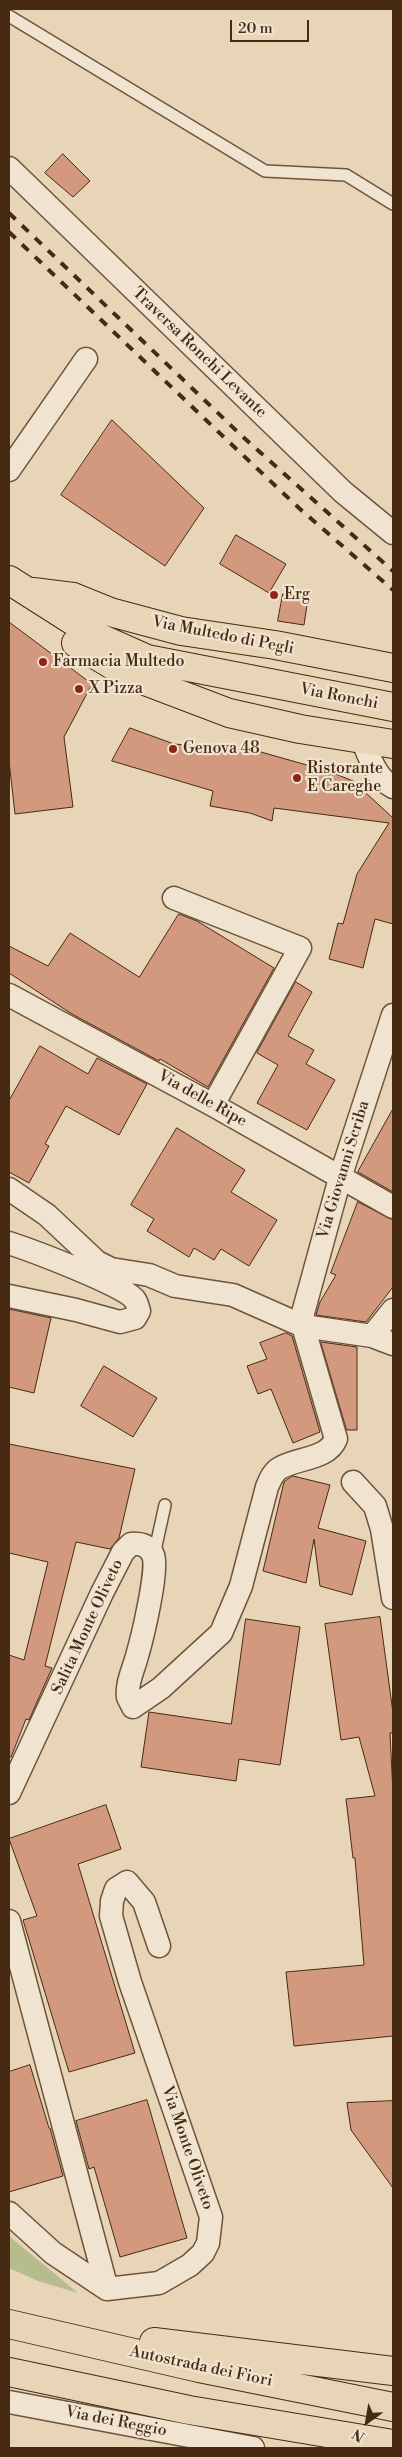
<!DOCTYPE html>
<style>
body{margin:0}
#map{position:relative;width:402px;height:2457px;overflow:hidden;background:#e8d4b6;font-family:"Libre Bodoni",serif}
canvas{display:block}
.frame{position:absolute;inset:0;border:10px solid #462a12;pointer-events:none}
.north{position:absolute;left:342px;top:2397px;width:50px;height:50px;-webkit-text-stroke:4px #f0e3d0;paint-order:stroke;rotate:212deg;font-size:14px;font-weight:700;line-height:20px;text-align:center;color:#462a12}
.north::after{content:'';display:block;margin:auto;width:18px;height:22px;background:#462a12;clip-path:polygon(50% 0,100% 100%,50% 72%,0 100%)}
.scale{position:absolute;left:230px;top:20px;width:79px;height:22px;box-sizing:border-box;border:2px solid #462a12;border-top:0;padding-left:6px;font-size:15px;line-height:18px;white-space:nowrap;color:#462a12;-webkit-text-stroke:4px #f0e3d0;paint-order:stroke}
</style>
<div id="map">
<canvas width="402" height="2457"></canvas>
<div class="frame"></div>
<div class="north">N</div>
<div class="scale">20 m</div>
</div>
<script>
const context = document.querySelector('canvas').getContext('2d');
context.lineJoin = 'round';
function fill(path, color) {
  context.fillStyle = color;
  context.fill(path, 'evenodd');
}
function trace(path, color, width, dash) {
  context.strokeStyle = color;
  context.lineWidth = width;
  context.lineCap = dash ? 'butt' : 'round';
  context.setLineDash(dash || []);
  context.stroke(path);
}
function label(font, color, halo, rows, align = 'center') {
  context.font = font + ' "Libre Bodoni",serif';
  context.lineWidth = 4.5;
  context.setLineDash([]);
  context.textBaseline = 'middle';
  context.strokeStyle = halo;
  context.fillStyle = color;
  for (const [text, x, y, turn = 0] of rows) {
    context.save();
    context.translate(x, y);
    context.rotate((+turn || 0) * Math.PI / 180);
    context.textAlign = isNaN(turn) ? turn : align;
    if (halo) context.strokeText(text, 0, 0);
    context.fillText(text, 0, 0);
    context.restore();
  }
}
const green = new Path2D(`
 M9 2236 78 2293 38 2281 9 2268Z`);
const building = new Path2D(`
 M63 154 90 181 73 197 45 173Z
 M112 420 204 508 165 566 61 495Z
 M236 535 286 564 269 593 220 564Z
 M283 594 308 598 304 625 278 621Z
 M9 622 92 684 64 737 73 807 15 814 9 761Z
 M130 728 174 744 261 752 328 771 353 781 392 817 393 815V924L375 919 363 968 329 959 338 923 343 924 357 874 389 823 274 808 272 821 250 813 210 806 213 791 112 761Z
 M179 914 197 921 274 968 208 1087 160 1059 159 1061 72 1014 9 973V946L48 966 70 933 139 977Z
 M296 982 312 992 288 1036 314 1050 306 1064 335 1080 307 1130 257 1103 278 1065 257 1053Z
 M40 1046 88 1074 97 1058 147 1084 119 1135 66 1106 45 1144 49 1146 29 1183 9 1172V1101Z
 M393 1109V1192L358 1172Z
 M177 1128 245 1170 231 1192 277 1220 249 1266 221 1249 214 1260 194 1248 189 1257 147 1231 154 1219 131 1205Z
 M358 1202 393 1220V1287L366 1322 316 1315 320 1302 336 1275 331 1273Z
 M9 1309 51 1318 34 1393 9 1387Z
 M286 1333 292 1336 320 1432 293 1443 271 1389 258 1394 247 1366 267 1359 260 1343Z
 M321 1342 357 1347V1430H347Z
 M104 1366 157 1398 133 1437 81 1406Z
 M9 1444 135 1469 119 1538 110 1549 76 1542 45 1666 52 1668 29 1720 26 1719 11 1757H9V1655L24 1660 48 1562 9 1553Z
 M293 1476 330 1485 318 1528 366 1541 352 1595 320 1586 314 1539 306 1583 263 1571 284 1482Z
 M380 1617 393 1713V1733H390L393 1794V2036L294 2046 286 1972 364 1965 355 1858H353L346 1799 375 1796 359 1737 341 1740 325 1624Z
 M246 1619 300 1627 280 1765 239 1759 236 1781 141 1767 149 1712 231 1724Z
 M106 1805 121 1849 78 1864 135 2053 69 2072 23 1920 37 1916 9 1839Z
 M30 2065 49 2128H50L63 2176 9 2192V2072Z
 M147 2100 187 2238 120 2257 94 2167 89 2169 76 2121Z
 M393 2101V2188L351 2130 347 2103Z`);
const lane = new Path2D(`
 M9 16 265 171 346 175 393 204
 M154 1555 165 1505`);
const street = new Path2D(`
 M9 168 343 492 393 533
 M9 470 86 359
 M361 737C369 755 375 778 393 787
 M174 898 300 948 213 1105
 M9 995 213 1105 393 1207
 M9 1189 47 1215 97 1262 111 1269 149 1275 175 1286 233 1295 303 1326 372 1336 393 1344
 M9 1243C30 1250 125 1285 135 1300 137 1303 138 1308 139 1311L135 1318 120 1322 76 1310 9 1296
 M372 1336 393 1310
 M353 1482 375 1506 382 1529 393 1598
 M9 1793 102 1593 123 1552 131 1544C140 1543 149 1545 153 1555 159 1569 142 1639 137 1656 134 1668 126 1684 128 1697 129 1700 132 1704 133 1707L161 1688 221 1633 241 1586 267 1487C270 1480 273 1472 280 1468 299 1457 327 1460 336 1439L303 1326V1313L340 1178 393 1015
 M9 1921 107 2289
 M9 2213 53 2253 107 2289
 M107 2289 159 2283 190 2265 203 2253 208 2243 211 2217 130 1982 111 1916 112 1901 116 1889 127 1882 144 1902 159 1946
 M9 2402 253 2448`);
const primary = new Path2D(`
 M9 580 100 638 147 659 393 707
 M33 592 73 597 110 612 181 631 275 645 393 668
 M76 643 129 675 229 713 300 729 393 744`);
const highway = new Path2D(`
 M9 2324 199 2368 393 2407
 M154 2342 393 2371
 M9 2372 189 2410 393 2444`);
const rail = new Path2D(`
 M9 213 243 437 393 571
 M9 232 229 442 300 509 393 590`);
const markers = [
 [274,595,5,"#8f2418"],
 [43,662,5,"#8f2418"],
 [79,689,5,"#8f2418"],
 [173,749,5,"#8f2418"],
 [297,778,5,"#8f2418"]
];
const streetNames = [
 ["Traversa Ronchi Levante",199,353,44],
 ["Via Multedo di Pegli",223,636,11],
 ["Via Ronchi",339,697,11],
 ["Via delle Ripe",202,1099,29],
 ["Via Giovanni Scriba",344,1170,-73],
 ["Salita Monte Oliveto",88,1627,-65],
 ["Via Monte Oliveto",187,2148,71],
 ["Autostrada dei Fiori",201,2367,12],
 ["Via dei Reggio",116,2422,11]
];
const poiNames = [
 ["Erg",284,595],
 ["Farmacia Multedo",53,662],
 ["X Pizza",89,689],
 ["Genova 48",183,749],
 ["Ristorante",307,769],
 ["E Careghe",307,787]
];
fill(green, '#b6bc8d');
fill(building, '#d2997f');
trace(building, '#462a12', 1);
trace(lane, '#6e543b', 14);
trace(street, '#6e543b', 25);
trace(primary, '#462a12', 30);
trace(highway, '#462a12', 30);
trace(lane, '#f0e3d0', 11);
trace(street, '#f0e3d0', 22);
trace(primary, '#e8d4b6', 28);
trace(highway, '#e8d4b6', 28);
trace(rail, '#462a12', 4, [9, 9]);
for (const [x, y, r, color] of markers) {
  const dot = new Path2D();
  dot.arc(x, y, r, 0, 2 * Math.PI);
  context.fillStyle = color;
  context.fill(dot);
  trace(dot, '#f0e3d0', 2);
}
label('16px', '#462a12', '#f0e3d0', streetNames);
label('16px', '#462a12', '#f0e3d0', poiNames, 'left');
</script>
